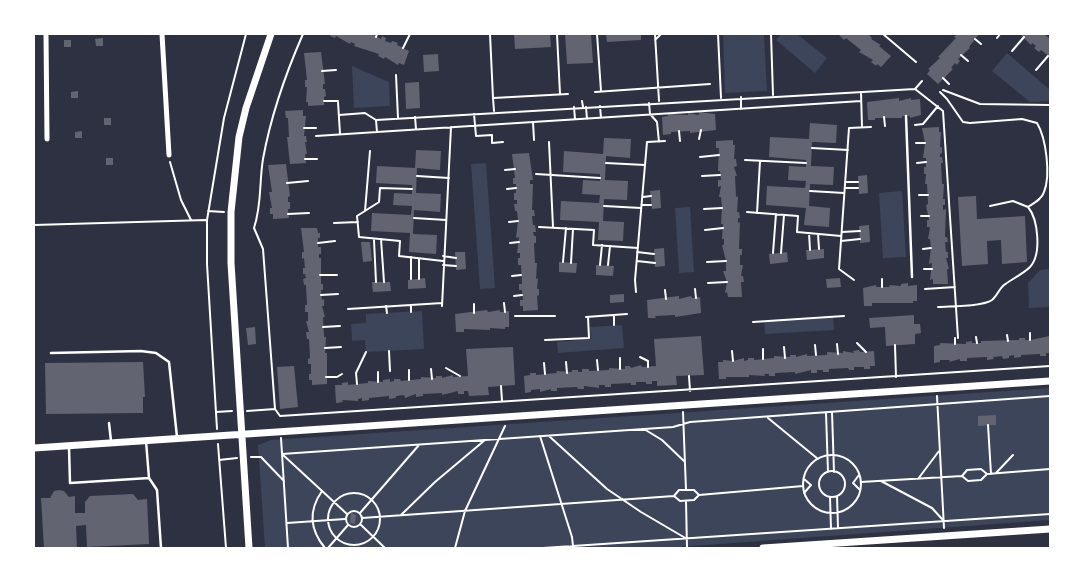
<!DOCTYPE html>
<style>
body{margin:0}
#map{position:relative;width:1084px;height:582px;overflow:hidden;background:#2d3142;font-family:"Golos Text",sans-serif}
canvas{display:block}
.frame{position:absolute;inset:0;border:35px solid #fff;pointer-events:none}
</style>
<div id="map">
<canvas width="1084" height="582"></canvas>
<div class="frame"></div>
</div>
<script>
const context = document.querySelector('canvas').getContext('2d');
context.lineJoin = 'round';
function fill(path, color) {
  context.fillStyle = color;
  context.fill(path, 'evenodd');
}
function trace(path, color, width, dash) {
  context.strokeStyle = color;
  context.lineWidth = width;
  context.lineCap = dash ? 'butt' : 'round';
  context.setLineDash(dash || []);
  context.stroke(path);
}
const green = new Path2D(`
 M723 34H764L767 91 725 93Z
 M781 34H797L827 58 815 73 776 40Z
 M1007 53 1050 90V101L1030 102 992 71Z
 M352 66 389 82 390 106 354 108Z
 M486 163 495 288 480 289 471 164Z
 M902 191 906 257 883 258 879 193Z
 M690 207 694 272 679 273 675 208Z
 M1050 269V307L1029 308 1028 283 1040 270Z
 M422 311 424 349 366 352 365 340 352 341 351 324 366 323V314Z
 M833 316 834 330 765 334 764 321Z
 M622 325 624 348 558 353 557 342 591 339 590 327Z
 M1050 388V520L664 548H265L258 445 271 440Z`);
const building = new Path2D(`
 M331 34H372L381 39 382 36 386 38 385 41 391 43 392 41 398 43 397 45 409 51 404 65 399 63 398 65 385 57 384 59 378 56 379 54 354 46 355 44 351 42 350 44 336 36 335 38 330 36Z
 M514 34H550L551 47 515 49Z
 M565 34H591L593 63 567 64Z
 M606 34H641V40L607 42Z
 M840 34H868L872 38 871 39 881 45 879 46 891 56 881 67 877 64 876 66 871 62 873 60 859 52 861 50 846 38 844 40 839 35Z
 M957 34H979L969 47 970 48 958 59 960 61 957 65 955 63 951 68 953 69 938 84 927 74 930 70 928 69 940 58 938 57 956 38 954 37Z
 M1020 34H1044L1050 39V57L1041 50 1039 52 1034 48 1036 46 1032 43 1031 45Z
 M103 38V46H96L95 39Z
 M64 40H71V47H64Z
 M321 52 325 84H323V89H325L326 96 324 97V105L308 106V102H306L307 87H305V80H307L304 53Z
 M438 54 439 71 424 72 423 55Z
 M419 82 420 108 406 109 405 83Z
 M78 91V98H71V92Z
 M899 98V101L911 98V100L920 99 921 115 910 118V116H902V118H875V120H868L867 102Z
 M303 110V116H306L304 136H306L307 142H305L307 154H305L306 163 290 164 287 137H289L288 118H286L285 111Z
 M699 112 715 114 716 130 690 133V131L671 132V134L663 135 662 117 668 116V114L688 115V113L699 115Z
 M104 118H111V125H104Z
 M810 123 837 125 836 143 812 142 811 166 834 167 833 185 810 184 809 206 830 208 829 227 804 225 806 208 766 205 767 186 805 188 806 181 788 180 789 166 806 167V160L769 157 770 137 809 139Z
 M939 127V132H941L940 147H942V153L940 154V157H942L943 163H941L942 184H944L943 199H945V205H943V210L946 209 945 237H947L948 242H945L946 252H948V258H946L949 269H947L948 284H933V279L930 280 932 263 929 264 931 248 930 239H928L930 227H927V220H929L926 205 928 204 927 184H925L926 174H924V167H926V158H923L925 143 922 128Z
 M82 131V138H75V132Z
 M604 138 631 139 630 158 606 156 605 180 628 181 627 200 604 199 603 221 624 222 623 241 598 240 599 222 560 220 561 201 599 203 600 195 582 194 583 180 600 181V174L563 172 564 151 603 154Z
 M733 140V145H735L734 159H736L737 166 734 167 737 176H735L736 197 738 196 737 212H739L740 218H738V223L740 222 739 249H742V255H740V265H743L741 276H743L744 282H741L742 297H728L727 292 725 293 727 282 723 271H726V261L722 245H724V239H722L723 224H721L722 208 721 197H719L721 186 718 187V180H721L720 171H718L719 148H716V141Z
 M416 150 441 151 440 170 417 168 416 193 441 194 440 212 414 210 413 234 437 235 436 254 409 252 410 233 371 231 372 213 411 215 412 206 393 205 394 193 412 194V185L376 183 377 166 415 168Z
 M529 153 533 180H530V184H533L532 210H534L535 216H532L533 225H535L536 232H533L534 236H536V243H534L535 263H537L536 279 538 278 537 289H539V295L537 296 538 310 523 311V306H520V300H523L522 290H519V284H522L521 265H518V258H520V253H517L519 237 516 238 518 221 517 211H515L514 204H517V200H514V193H516V184H513V178H515L512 154Z
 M106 158H113V165H106Z
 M286 164 290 196 288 197V202H290V209H288L289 218 273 219V214H270V208H272L269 192H272L268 165Z
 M867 175 868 193 859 194 858 176Z
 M660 190 661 208 652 209 650 191Z
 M976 196 977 219 1025 216 1027 262 1002 264 1001 240 987 241 988 264 962 266 958 197Z
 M869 225 870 242 860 243 859 226Z
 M301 228H317L318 233H320V238H318V247H321V254H319V258H321V284H323V290H321L322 300 324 299V306H322L325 317H323L324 337H326L325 353H327V384L312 385V380H309V374H311V364H308V359L310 358 309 339H307L306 332H309L306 321H308V312H305V305H307L306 285H304L303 279 306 278 305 274H303V268H305L304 258 302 259V252H304Z
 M361 242H370L372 261 363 262Z
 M664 248 665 266 655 267 654 249Z
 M824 249V258L807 260 806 250Z
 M455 252H465L466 269 456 270Z
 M787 252 788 262 770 264 769 254Z
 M559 262 577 263 576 273 559 272Z
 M596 265 614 266 613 276 596 275Z
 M425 278 426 288 408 289V280Z
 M840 278 841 287 827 288 826 279Z
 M372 282H390L391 291 373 292Z
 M908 283V286L917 285V301H913V303H872V306H864L863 288 876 285V287H889L890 285 901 286V284Z
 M624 294V302L610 303V295Z
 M679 296V299L691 296 692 298 700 297 701 313 675 317V315L655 316 656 318H648L647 300Z
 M487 310 488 312 500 310V312L509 311V327H505V329L490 328V330L464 329V332H456L455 314Z
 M914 315V324H920L921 333 915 334V344L886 346 885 327 870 328 869 318Z
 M255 327 256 344 248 345 246 328Z
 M701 336 704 375 676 376 677 385 657 386V381H652V384H646V382H636V385H631V383L611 384V387H605V385H599V388L584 386V389H578L577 387 557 388V391H551V389L540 392V389L531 390V392L525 393 524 376 530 375V373H536V375L557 373 556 371 572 372V370H578V372H582V369H589V371L609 370V368L625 369V366H630L631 368 641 365 642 367 656 366 654 339Z
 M1050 336V353H1046V356H1040V354L1021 355V357L1014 358V355L1009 356V358L1003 359 1002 356 993 357 994 359 987 360V357L967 358V361H960V359L949 362 950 360H940V362L934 363V346L940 345V343L966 344V342L972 341V343H981V341L1019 340V338H1025V340H1030Z
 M513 347 515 385 488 387 489 395 469 396 468 391H464V394H458V391L442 395V393L423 394V396L416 397V394L405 398 404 395 396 396V398L389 399V396L369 398V400L362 401V398L358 399V401L342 400 343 402 336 403 335 385H342V383L348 382V385L368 383V381L383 382V380L390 379V382L394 381V379H400L401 381 421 379V377L436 378V376H442V378L453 375V377L468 376 466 349Z
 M859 350 860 352 874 351 875 366H870V369H864V367H854V370H849L848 368 829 369V372H823V370H817V373H811V370L795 374V372L775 373V376H769V374H764L765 376 749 375V377H726V379H719L718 362H723V360L733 361 744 358V361L748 360V358H754V360L774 358V356L790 357V355H796V357L807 354V356L827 355V352L843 353V351L854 353 853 351Z
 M143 362 145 397H143V413L46 414 45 363Z
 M294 366 298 407 280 409 277 367Z
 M996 415V425L978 426V416Z
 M59 490 64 491 69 497 75 496V513H85V502L90 496 133 494 138 500 147 499 149 544 87 547 86 525 76 526 77 548H44L41 498H50L54 491Z
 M351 513 356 515 355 524 350 523Z`);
const path = new Path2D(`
 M303 34C285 75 271 115 263 159 259 183 262 204 254 228L263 249 275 409 280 416 1050 366
 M490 34 493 98
 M557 34 560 94
 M597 34 601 91
 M655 34 659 101
 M718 34 721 98
 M771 34 773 95
 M883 34 916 62
 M376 37 377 34
 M997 38 1000 34
 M975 39 981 44
 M655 40 661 34
 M403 48 410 34
 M1012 51 1024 37
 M961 55 968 61
 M1036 70 1048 56
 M322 71 336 70
 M396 75 398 118
 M943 78 949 84
 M915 89 922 81
 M943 90 980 104 1050 105
 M595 92 710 84
 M861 92 862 127
 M940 92 947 99 963 122 970 123 1022 119 1037 123C1046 138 1051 175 1044 192 1042 199 1034 203 1028 207
 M741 97V109
 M324 101H338
 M582 101 583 107
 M861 101 377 132 376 120 915 89 943 111 958 338
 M338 102 340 134
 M649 103 650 114 657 122 659 142
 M600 106 601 118
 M574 107 575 119
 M586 107 587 119
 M494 111 493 98 568 94
 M474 114 476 136 492 135V143L503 142
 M339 115 365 113 376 120
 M415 117 416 129
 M884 117 885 126
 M533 122 534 140
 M915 125 923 124 938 106
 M304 128H316
 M679 131 680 141
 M316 136 377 132
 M699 139 701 130
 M549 142 553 227
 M916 143H925
 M812 148 848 150
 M700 157 719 155
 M305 159H317
 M745 160 806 163
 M170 162 181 200 191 220
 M606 163 645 165
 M917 163 926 162
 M505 170 515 169
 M536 174 600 178
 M417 176 449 178
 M702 176 720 175
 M845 182H858
 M287 183 308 181
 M846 188H858
 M412 189 380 188 379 202 357 216 359 237 400 241 399 256 443 261
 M507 189 516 188
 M810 191 844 193
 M919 195H928
 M643 197 651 196
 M642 205H651
 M604 206 641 208
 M704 209 722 208
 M208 211 224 212
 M365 211 370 151
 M747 212 798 216 797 232 841 236
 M757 213 760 161
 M288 214 309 213
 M921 216H929
 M414 218 446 220
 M509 222 518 221
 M334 223 358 222
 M34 225 206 220
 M539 227 594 230 593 245 638 248
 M705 230 723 228
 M842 232 860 231
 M809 233 810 250
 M818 234 819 249
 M381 239 384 282
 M374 240 376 282
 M841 241 860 239
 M318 243 335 241
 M510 243 519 242
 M923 249 931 248
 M637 252 654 254
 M773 253 776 214
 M781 253 784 215
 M443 256 456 258
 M411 257V279
 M419 259V279
 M637 261 655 263
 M563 262 566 228
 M707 262 726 261
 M571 263 573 229
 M443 265 456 266
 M600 265 602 245
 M608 265 610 246
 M924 269H932
 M320 275H337
 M512 276 521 275
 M882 279V287
 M854 280 839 269 849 128 871 127
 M708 283 727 282
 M695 289 696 298
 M925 289 955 287
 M665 290 666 299
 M636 292 635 280 647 142 665 141
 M321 295 338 294
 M514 296 522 295
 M504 303 505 312
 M474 304V313
 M411 305V312
 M386 306 387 313
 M442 306 451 127
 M938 307C951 306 982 307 992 300 997 296 999 289 1004 285 1012 279 1023 274 1030 267 1042 254 1038 219 1028 207L1013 201 990 206
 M348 309 442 303
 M614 315V325
 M515 316H555
 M586 317 627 314
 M753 322 844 316
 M323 327 340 326
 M1030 333V340
 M1007 335 1008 341
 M976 337 977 343
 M955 338V344
 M545 340 589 338 588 317
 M857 343 866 352
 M837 344 838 354
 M815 345 816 355
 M895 345 896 377
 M784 347 785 358
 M325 348 341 347
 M763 349V359
 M389 351 390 371
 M732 351 733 361
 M640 357 648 361V367
 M620 358V369
 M597 360 598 370
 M566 362 567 373
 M544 363 545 374
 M446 368 460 376
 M431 369 432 379
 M409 370V380
 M378 372V382
 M689 376 690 391
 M326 377H337L342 374
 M357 384 356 373 366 352
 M501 386 502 401
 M937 396 944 528
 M247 411 275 409
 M216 412 232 411
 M683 412 686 490
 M832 412 834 472
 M826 413 828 472
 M768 418 818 459
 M988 425 991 474
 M217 429 207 264V220L224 118 246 34
 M644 429 662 440 685 462
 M540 436 572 537 573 546
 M549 436 607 489 641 512 687 539
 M281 438 288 548
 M218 444 226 548
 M282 454 673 427 690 422 1050 396
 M282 454 347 514
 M803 484a29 29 0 1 1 58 0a29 29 0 1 1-58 0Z
 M251 457H261L284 481
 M219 460 237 458
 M819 484a13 13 0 1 1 26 0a13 13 0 1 1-26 0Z
 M996 473 1013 455
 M987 474 1050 469
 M859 475 853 483 860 490
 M804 479 811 485 804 493
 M918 479 939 451
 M881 481 932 508 942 519
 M861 482 962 476 968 481 981 480 987 474 981 469 967 470 962 476
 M322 491C308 511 310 530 325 548
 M328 519a26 26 0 1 1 52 0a26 26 0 1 1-52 0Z
 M699 495 803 486
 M837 496 838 528
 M830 497 831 529
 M686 501 687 548
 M346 519a8 8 0 1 1 16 0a8 8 0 1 1-16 0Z
 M360 513 419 445
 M401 515 435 482 485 440
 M362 518 674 496 680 501 694 500 699 495 694 490H679L674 496
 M287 523 345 519
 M360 524 385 548
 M328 548 348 525
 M455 548 465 511 505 426
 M543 548 1050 514`);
const service = new Path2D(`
 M906 116 912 277
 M51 353 141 351 156 353 169 362 177 437
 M109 423 111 441
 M69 447 70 483 149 478 146 441
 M149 478 157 490 161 548`);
const minor = new Path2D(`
 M46 34 47 139
 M162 34 169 155`);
const tertiary = new Path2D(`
 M34 448 1050 381
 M249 548 231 263V212L239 137 246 108 271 34
 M763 548 1050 529`);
fill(green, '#3c4559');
fill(building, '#626471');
trace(path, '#fff', 2);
trace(service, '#fff', 2.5);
trace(minor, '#fff', 5);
trace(tertiary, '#fff', 7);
</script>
